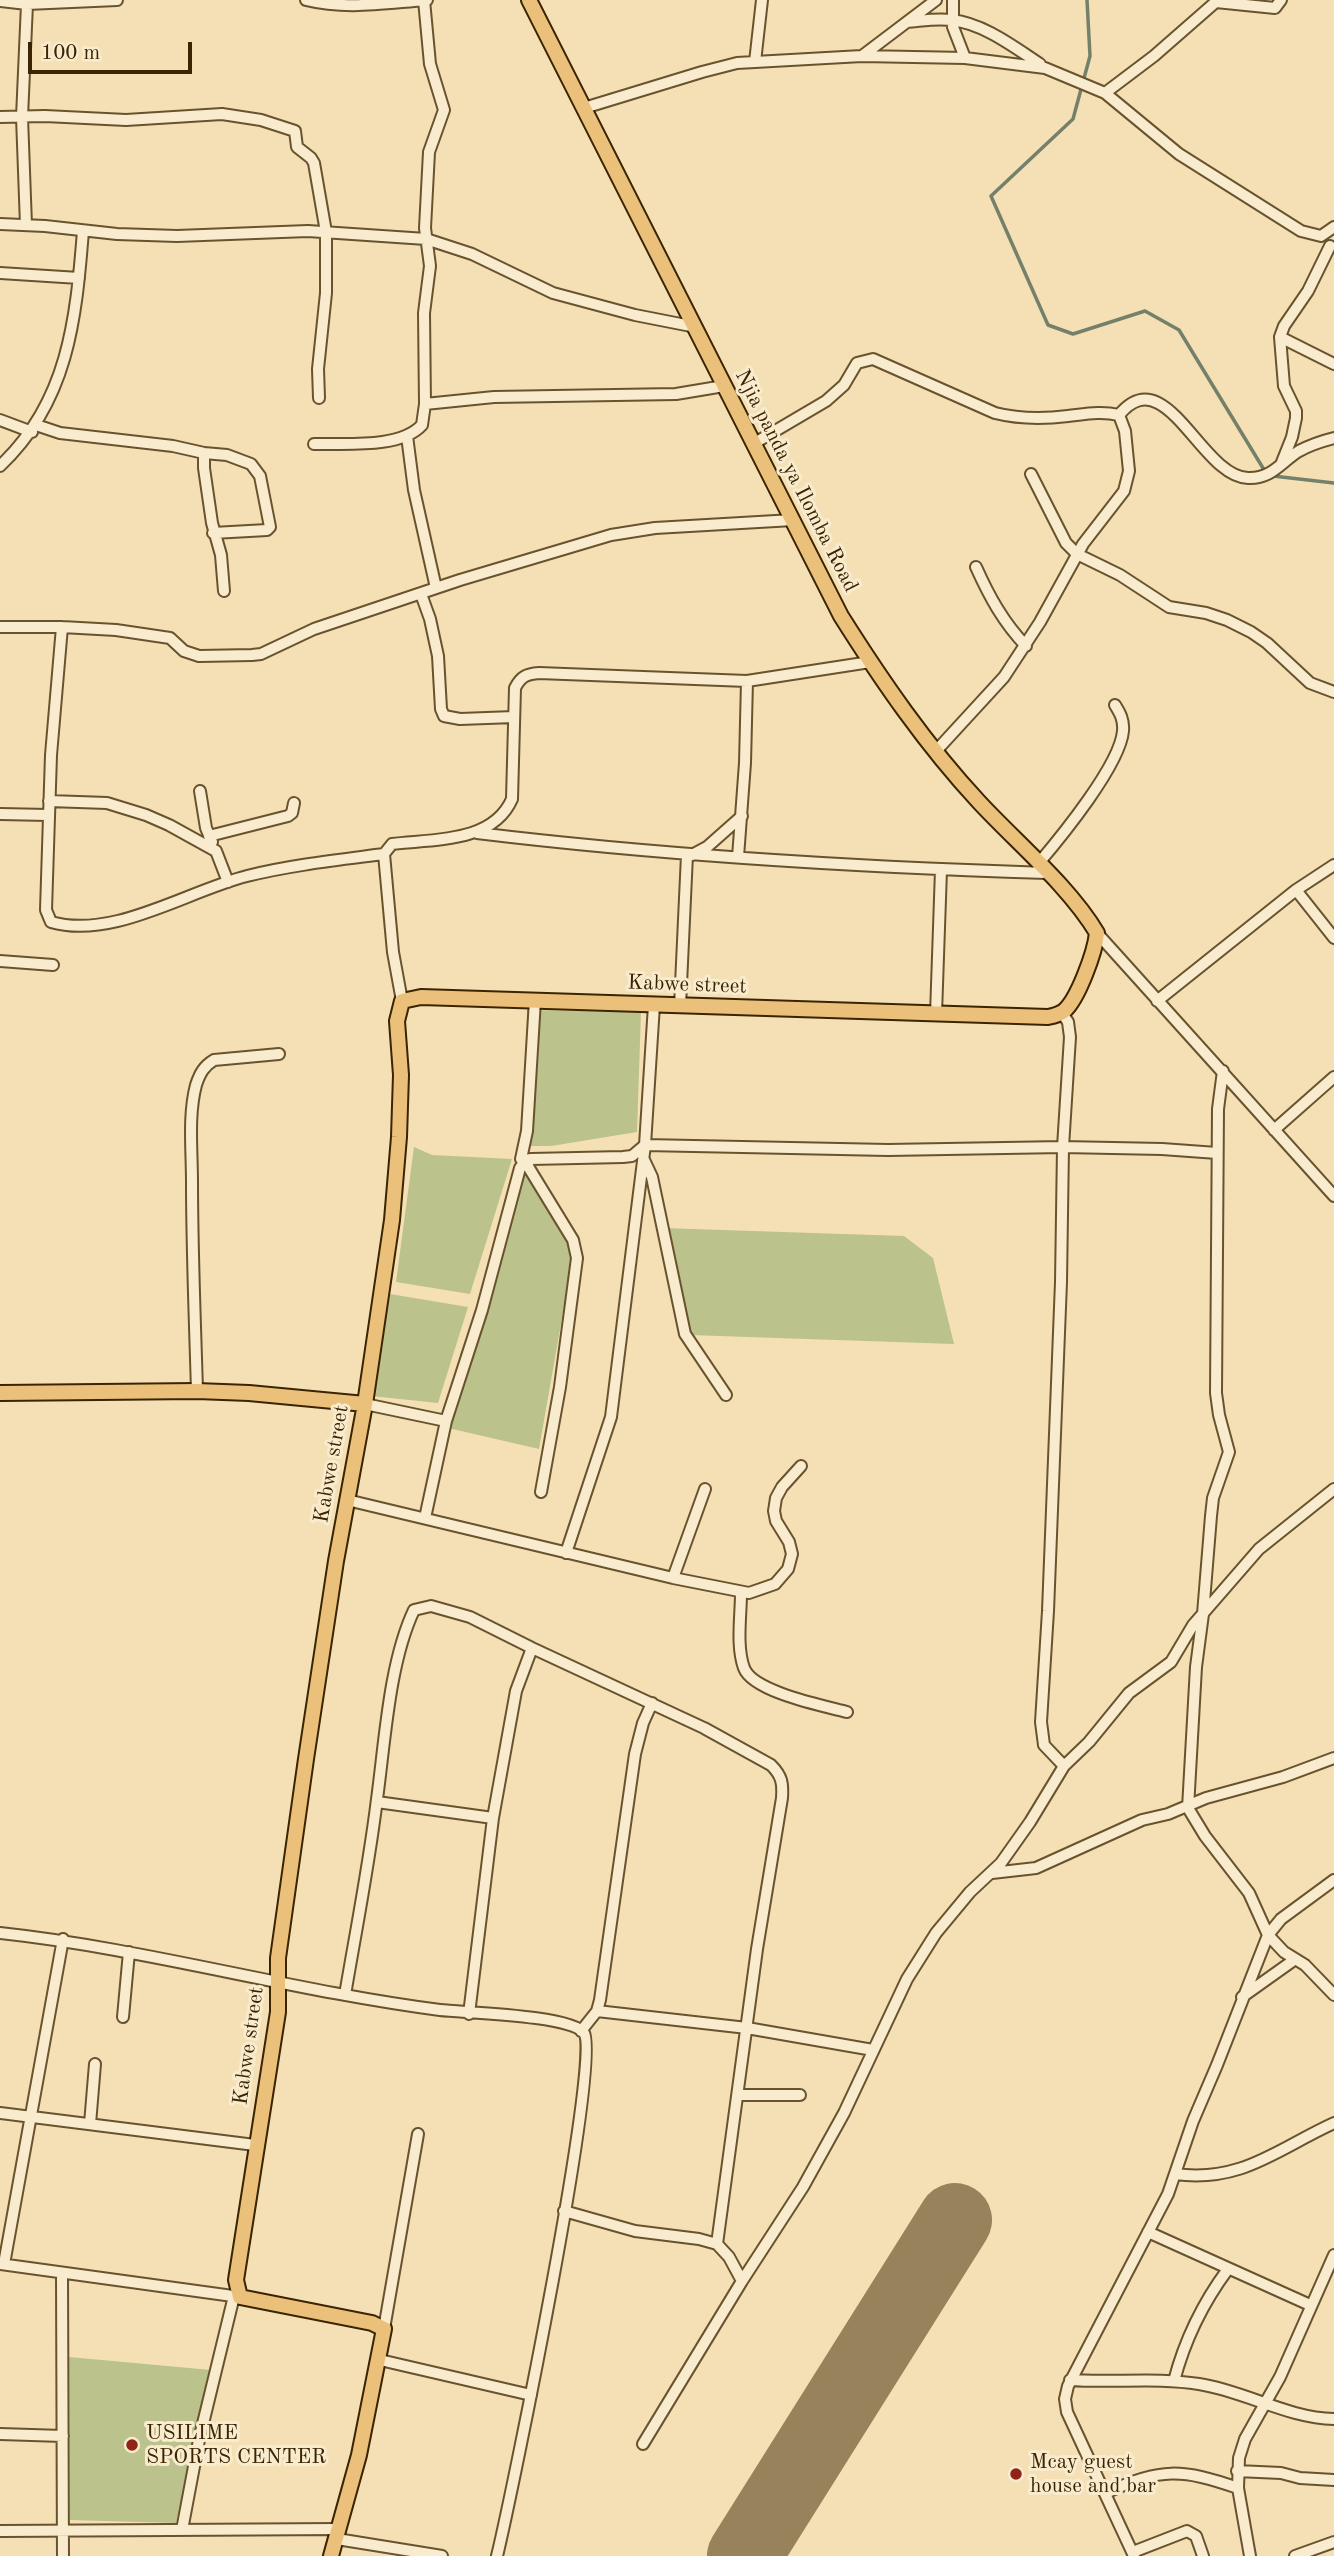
<!DOCTYPE html>
<style>
body{margin:0}
#map{position:relative;width:1334px;height:2556px;overflow:hidden;background:#f4e0b4;font-family:"Old Standard TT",serif}
canvas{display:block}
.scale{position:absolute;left:28px;top:42px;width:164px;height:32px;box-sizing:border-box;border:4px solid #3a2402;border-top:0;padding-left:9px;font-size:21px;line-height:24px;white-space:nowrap;color:#3a2402;-webkit-text-stroke:5px #f8ebce;paint-order:stroke}
</style>
<div id="map">
<canvas width="1334" height="2556"></canvas>
<div class="scale">100 m</div>
</div>
<script>
const context = document.querySelector('canvas').getContext('2d');
context.lineJoin = 'round';
function fill(path, color) {
  context.fillStyle = color;
  context.fill(path, 'evenodd');
}
function trace(path, color, width, dash) {
  context.strokeStyle = color;
  context.lineWidth = width;
  context.lineCap = dash ? 'butt' : 'round';
  context.setLineDash(dash || []);
  context.stroke(path);
}
function label(font, color, halo, rows, align = 'center') {
  context.font = font + ' "Old Standard TT",serif';
  context.lineWidth = 6;
  context.setLineDash([]);
  context.textBaseline = 'middle';
  context.strokeStyle = halo;
  context.fillStyle = color;
  for (const [text, x, y, turn = 0] of rows) {
    context.save();
    context.translate(x, y);
    context.rotate((+turn || 0) * Math.PI / 180);
    context.textAlign = isNaN(turn) ? turn : align;
    if (halo) context.strokeText(text, 0, 0);
    context.fillText(text, 0, 0);
    context.restore();
  }
}
const green = new Path2D(`
 M527 1010 641 1012 637 1132 551 1146H525Z
 M414 1147 432 1155 512 1159 470 1294 396 1282Z
 M526 1167 575 1244 539 1449 448 1428Z
 M662 1228 904 1236 933 1258 954 1344 689 1335Z
 M390 1294 468 1307 438 1403 371 1396Z
 M69 2357 211 2370 176 2523 70 2520Z`);
const stream = new Path2D(`
 M1087 0 1090 56 1073 119 991 196 1048 325 1073 334 1145 311 1179 330 1266 473
 M1273 476 1334 483`);
const runway = new Path2D(`
 M744 2556 955 2220`);
const minor = new Path2D(`
 M306 0C347 10 385 3 427 0
 M953 0V27L965 58
 M0 1 27 4 117 0
 M1216 2 1275 8 1281 0
 M907 22C921 21 936 18 951 20 983 23 1014 47 1040 64
 M862 56 936 0
 M755 62 762 0
 M1105 93 1154 56 1218 0
 M584 108 702 72 737 63 862 56 965 58 1045 68 1105 93 1179 154 1301 231 1321 236 1334 227
 M0 117 45 116 126 120 222 114 261 120 295 131 297 147 311 158 314 163 326 232V293L318 369 319 398
 M0 224 45 226 117 234 177 236 308 231 426 239 472 254 553 293 635 315 696 327
 M26 225 22 117 27 4
 M0 273 79 278
 M1280 337 1334 364
 M425 404 494 397 676 394 724 386
 M0 420 32 432
 M36 425 60 433 173 446 204 453 227 455 251 464 260 476 270 527 267 530 213 533
 M407 436 414 490 436 588
 M314 444C345 443 400 449 422 425L425 404 424 313 430 266 425 228 429 152 444 110 430 64 424 0
 M753 444 826 401 844 385 857 363 873 359 995 413C1019 419 1044 419 1068 416 1086 414 1101 411 1119 415
 M204 453V468L212 523 221 555 224 591
 M1282 462 1292 437 1296 418V411L1284 386 1280 337 1284 326 1308 291 1330 246
 M0 466C68 402 76 320 83 231
 M1031 474 1066 543 1077 554 1120 575 1169 607 1206 613 1227 620 1251 632 1267 643 1310 683 1334 692
 M976 567C989 596 1003 622 1026 646
 M421 594 430 619 438 656 441 709 444 716 460 719 514 717
 M0 627H62L116 630 170 638 184 651 199 656 252 655 261 654 314 629 460 580 611 535 655 528 793 520
 M62 627 51 755 46 910 51 922C113 940 187 891 247 876 291 865 338 860 384 854
 M936 751 1004 677 1040 622 1083 544 1124 491 1129 471 1125 431 1119 415C1166 358 1201 477 1248 478 1272 479 1281 462 1299 451 1310 445 1322 441 1334 438
 M200 791 206 828 212 842
 M49 801 107 803 146 815 169 825 216 851 228 882
 M0 814 48 815
 M477 833C667 856 856 867 1047 873
 M209 836 288 816 292 813 294 803
 M692 855 707 847 742 816
 M738 857 745 763 747 681
 M1038 864C1061 837 1120 765 1123 731 1124 720 1120 713 1115 705
 M1296 890 1334 938
 M1097 933 1334 1196
 M0 961 53 965
 M402 1001 393 952 384 854 392 844C433 839 493 843 512 799L515 688C521 676 527 674 539 673L747 681 870 662
 M1157 1001 1296 890 1334 865
 M680 1006 687 855
 M1062 1013 1068 1022 1070 1037 1063 1147 1061 1282 1048 1611 1041 1722 1044 1745 1064 1766
 M936 1014 941 870
 M1223 1071 1218 1109 1216 1393 1219 1415 1229 1452 1213 1498 1211 1516 1203 1614 1196 1667 1188 1808 1205 1836 1249 1893 1268 1935 1284 1952 1305 1965 1334 1995
 M1274 1130 1334 1077
 M521 1159 527 1131 535 1000
 M526 1160 529 1168 573 1240 577 1258 560 1387 541 1492
 M644 1160 652 1177 685 1334 726 1395
 M197 1391C195 1321 192 1251 192 1182 192 1150 188 1115 196 1085 200 1073 204 1066 214 1060L279 1054
 M365 1404 446 1421
 M347 1500 673 1578 749 1593 775 1584 788 1569 792 1554 789 1542 776 1521 774 1511 776 1498 782 1487 801 1466
 M425 1518 446 1421 482 1310 520 1168 526 1160 531 1159 623 1157 632 1156 645 1145 654 1005
 M566 1553 611 1417 645 1145 888 1150 1063 1147 1162 1149 1217 1153
 M673 1578 705 1489
 M741 1593C741 1616 736 1646 744 1668 753 1692 824 1706 847 1712
 M377 1802 493 1818
 M992 1873 1036 1868 1142 1820 1168 1814 1206 1798 1283 1777 1334 1758
 M0 1933C148 1949 292 1991 440 2010 467 2013 570 2015 584 2033 602 2057 511 2499 497 2556
 M345 1995C356 1930 369 1865 377 1799 385 1741 389 1663 414 1610L431 1606 470 1617 532 1648 704 1728 771 1765C782 1776 783 1783 782 1798L757 1949 717 2244
 M1242 1997 1294 1960
 M597 2011 747 2028 873 2050
 M469 2014 493 1818 516 1691 532 1648
 M123 2017 129 1952
 M581 2031 597 2011 600 2000 635 1754 643 1723 652 1703
 M738 2095H800
 M0 2113 255 2145
 M90 2124 95 2064
 M1175 2174C1242 2183 1277 2149 1334 2123
 M564 2211 635 2231 699 2239 717 2244 729 2257 742 2281
 M1148 2232 1310 2305
 M0 2264 240 2297
 M4 2264 63 1939
 M62 2273 63 2556
 M384 2329 418 2134
 M380 2360 531 2395
 M1070 2380C1113 2383 1157 2377 1199 2384 1245 2391 1287 2418 1334 2419
 M1174 2381C1185 2339 1202 2304 1228 2269
 M0 2434 63 2436
 M643 2444 742 2281 803 2187 844 2113 907 1979 936 1933 970 1892 1001 1863 1030 1822 1064 1766 1089 1742 1129 1693 1171 1662 1193 1625 1259 1549 1334 1489
 M1237 2471 1281 2473 1300 2478 1334 2480
 M1106 2493C1160 2467 1183 2469 1238 2488
 M182 2530 199 2440 234 2296
 M0 2531 339 2529
 M337 2539 442 2556
 M1133 2552 1187 2531 1196 2536 1203 2556
 M1134 2556 1067 2412 1065 2399 1068 2386 1168 2194 1193 2121 1217 2065 1268 1935 1281 1919 1334 1880
 M1250 2556 1238 2488 1239 2458 1245 2439 1280 2377 1334 2255
 M1295 2556 1334 2542`);
const major = new Path2D(`
 M0 1393 197 1391 249 1393 365 1404
 M331 2556 359 2455 384 2329 372 2323 240 2297 236 2280 278 2012V1958L306 1759 336 1561 365 1404 392 1220 399 1137 401 1075 397 1021 402 1001 421 997 1048 1017C1053 1016 1060 1014 1064 1011 1078 999 1095 952 1097 933 1069 886 1017 843 979 802 926 745 882 681 841 616L529 0`);
const markers = [
 [132,2445,7,"#8f2418"],
 [1016,2474,7,"#8f2418"]
];
const streetNames = [
 ["Njia panda ya Ilomba Road",796,481,63],
 ["Kabwe street",687,985,2],
 ["Kabwe street",332,1464,-80],
 ["Kabwe street",249,2046,-82]
];
const poiNames = [
 ["USILIME",146,2433],
 ["SPORTS CENTER",146,2457],
 ["Mcay guest",1030,2462],
 ["house and bar",1030,2486]
];
fill(green, '#bcc28c');
trace(stream, '#75806a', 3.5);
trace(runway, '#97825b', 74);
trace(minor, '#68532e', 14);
trace(major, '#3a2402', 18);
trace(minor, '#f8ebce', 10);
trace(major, '#eac07a', 14);
for (const [x, y, r, color] of markers) {
  const dot = new Path2D();
  dot.arc(x, y, r, 0, 2 * Math.PI);
  context.fillStyle = color;
  context.fill(dot);
  trace(dot, '#f8ebce', 2.5);
}
label('21px', '#3a2402', '#f8ebce', streetNames);
label('21px', '#3a2402', '#f8ebce', poiNames, 'left');
</script>
